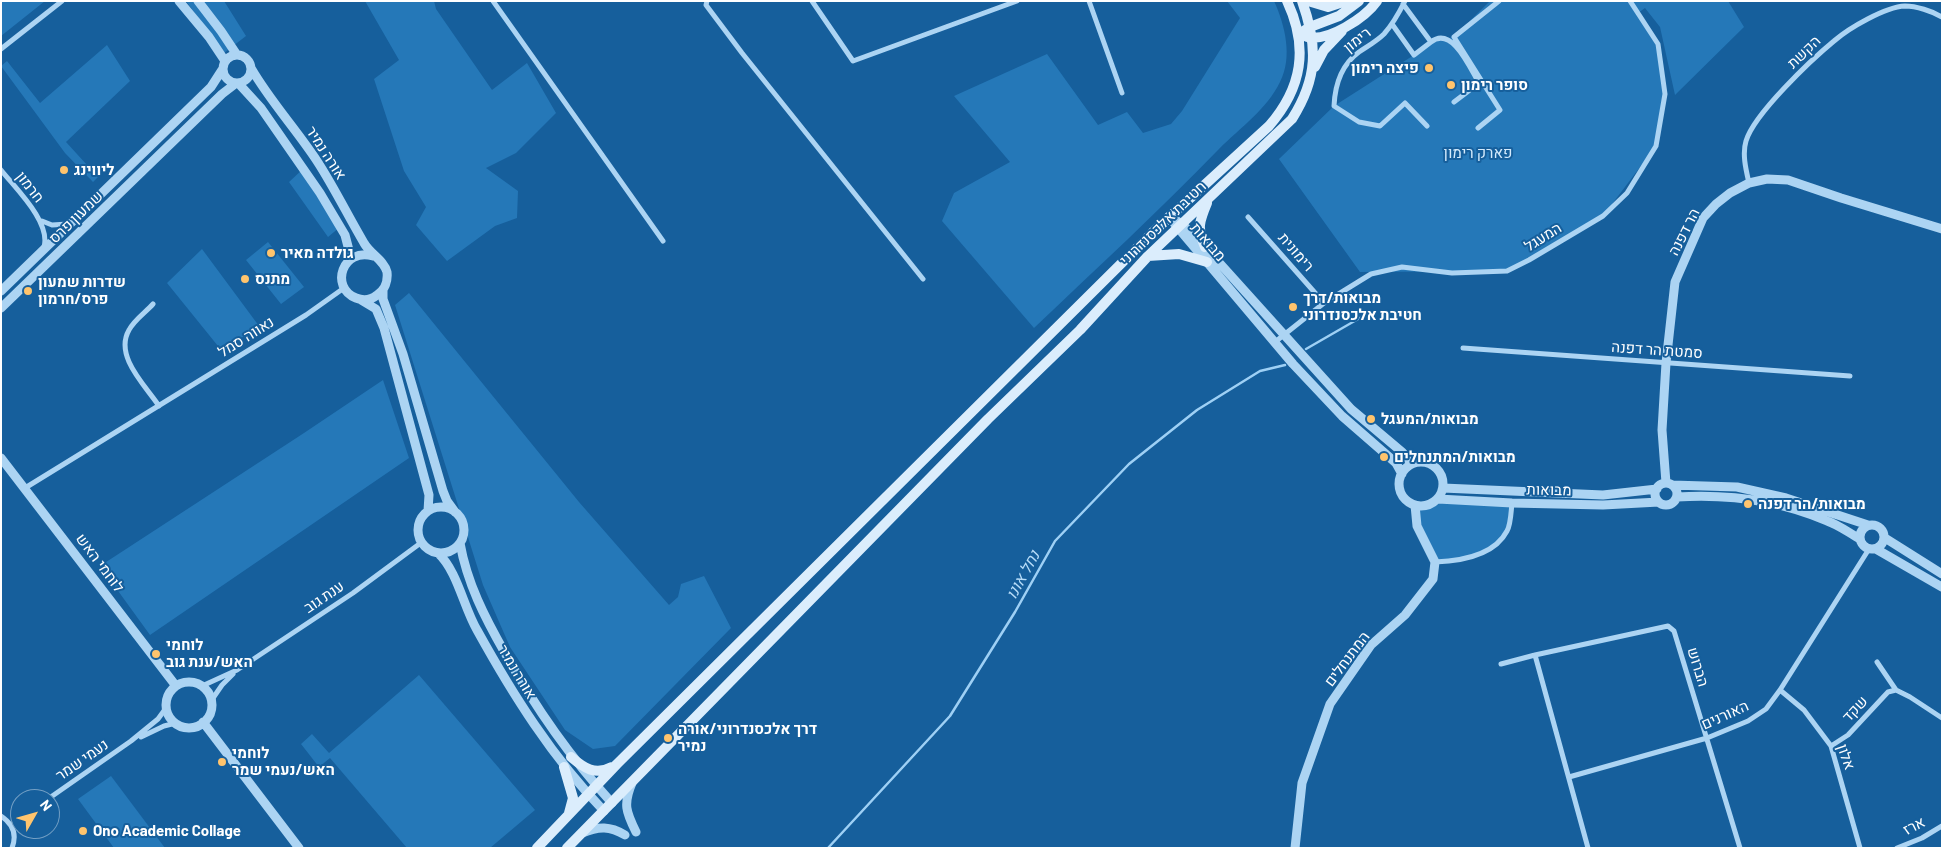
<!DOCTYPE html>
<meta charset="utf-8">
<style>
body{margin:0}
#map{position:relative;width:1943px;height:849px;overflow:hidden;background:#165f9c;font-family:Barlow,sans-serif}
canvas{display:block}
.frame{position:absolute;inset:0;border:2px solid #fff;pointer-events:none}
.north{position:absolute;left:10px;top:789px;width:50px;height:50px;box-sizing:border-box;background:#165f9c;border:1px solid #739fc4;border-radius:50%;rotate:52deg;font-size:14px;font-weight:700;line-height:20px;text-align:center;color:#fff}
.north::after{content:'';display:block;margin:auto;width:18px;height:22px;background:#ffc46d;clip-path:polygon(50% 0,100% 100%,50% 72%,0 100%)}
</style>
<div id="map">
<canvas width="1943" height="849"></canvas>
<div class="frame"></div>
<div class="north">N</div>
</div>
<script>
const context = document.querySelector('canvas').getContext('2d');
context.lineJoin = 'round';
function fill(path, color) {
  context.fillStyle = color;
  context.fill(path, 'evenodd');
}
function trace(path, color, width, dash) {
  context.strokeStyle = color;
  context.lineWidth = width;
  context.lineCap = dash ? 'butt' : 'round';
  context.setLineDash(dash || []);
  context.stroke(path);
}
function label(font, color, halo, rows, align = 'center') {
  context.font = font + ' Barlow,Heebo,sans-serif';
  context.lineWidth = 4;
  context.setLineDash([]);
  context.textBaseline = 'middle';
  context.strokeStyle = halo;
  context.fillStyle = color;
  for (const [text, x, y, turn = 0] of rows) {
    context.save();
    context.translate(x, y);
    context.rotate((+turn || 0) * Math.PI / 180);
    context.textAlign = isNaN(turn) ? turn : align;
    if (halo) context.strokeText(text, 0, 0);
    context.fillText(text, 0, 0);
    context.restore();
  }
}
const green = new Path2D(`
 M1 1H45L1 36Z
 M186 1H224L246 36 224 53Z
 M365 1H434L436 9 492 90 527 63 556 113 516 153 486 168 518 191 517 218 495 226 447 261 416 225 426 207 404 171 374 79 399 60Z
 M1227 1H1274C1285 25 1293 57 1280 82 1267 109 1240 128 1219 149 1159 211 1096 269 1034 328L942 221 954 193 1010 162 954 96 1047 54 1098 125 1127 112 1143 133 1171 124 1182 111 1240 18Z
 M1490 1H1728L1744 27 1675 95 1660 27 1645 8 1638 13 1658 44 1665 94 1656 146 1603 216 1507 271 1360 272 1279 159 1334 106 1414 55 1431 42 1454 37Z
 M107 45 130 81 66 142 98 177 93 182 65 153 1 66 7 61 40 103Z
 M303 169 340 227 328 237 289 182Z
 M268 242 304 287 281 304 246 260Z
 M202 249 259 326 222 351 167 283Z
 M409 293 579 502 669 605 678 597 681 584 704 576 731 628 615 746 593 749 565 730 510 647 483 585 395 305Z
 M383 380 409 458 150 635 100 566 304 433Z
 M1438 499 1512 503C1511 511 1511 524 1507 531 1494 556 1461 561 1435 562L1417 526 1415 505 1425 506Z
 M419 675 535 810 490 848H407L330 758 319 767 301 744 312 734 329 753Z
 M111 776 165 848H114L78 799Z`);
const stream = new Path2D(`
 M1306 349 1365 315
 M828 848 950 716 1015 612 1055 541 1129 464 1197 410 1260 371 1285 365`);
const minor = new Path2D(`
 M493 1 663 241
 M707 1 706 5 742 53 923 279
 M812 1 853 61 1017 1
 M1089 1 1122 93
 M1405 1C1399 13 1393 24 1384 34 1377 41 1368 46 1359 52 1341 65 1335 84 1334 106L1359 122 1380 126 1405 103 1427 126
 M1392 24 1414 55 1431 42 1403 4
 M1431 42C1452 25 1470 68 1479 83L1454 102
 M1 49 62 1
 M1478 128 1500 110 1454 37 1499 1
 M1 170C16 189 51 222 44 247
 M1749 183C1746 170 1742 154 1746 141 1754 114 1811 60 1834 41 1849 28 1885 7 1905 6 1916 6 1932 11 1942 17
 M1248 217 1324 303
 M42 221 52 225 68 224
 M153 304C146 312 134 320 129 330 114 356 145 385 159 406
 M1275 342 1324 303 1371 274 1402 267 1452 273 1507 271 1529 260 1603 216 1627 193 1656 146 1665 94 1658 44 1630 1
 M1463 348 1850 376
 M25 488 306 315 344 288
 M1435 562C1461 561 1494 556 1507 531 1511 524 1511 511 1512 503
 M1535 655 1588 848
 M1877 662 1896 690 1910 697 1942 718
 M1501 664 1535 655 1668 626 1674 631 1740 848
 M202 686 237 670 353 593 422 542
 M1780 690 1804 710 1831 746 1860 848
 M211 701 222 685 233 674
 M141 737 164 726 176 723
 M1831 746 1848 735 1888 692 1896 690
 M1569 777 1707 738 1748 721 1766 709 1780 690 1869 549
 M48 799 131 741 158 719 166 708
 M1 816C13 824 17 835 12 848
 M11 825 20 819
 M1897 848 1922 838 1942 826`);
const tertiary = new Path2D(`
 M179 1 209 37 225 61
 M198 1 221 31 237 55
 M223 69a14 14 0 1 1 28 0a14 14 0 1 1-28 0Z
 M251 68C270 101 296 129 317 161 334 187 348 216 364 243 370 254 384 260 387 272 388 281 385 290 377 295 371 300 363 301 356 298 329 287 343 247 373 256
 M239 84 261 108 320 193 345 235 351 258
 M1169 216 1182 224 1205 247 1351 409 1402 452 1412 464
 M1174 223 1293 364 1342 416 1396 463 1402 474
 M383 290V299L403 354 443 491 447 501 455 512
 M1 291 211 87 222 70
 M361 300 376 309 384 328 429 495 428 511
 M1 308 222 94 235 84
 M1 458 176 686
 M1399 484a22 22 0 1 1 44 0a22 22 0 1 1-44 0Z
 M1666 483 1662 430 1666 363 1675 282 1703 218 1716 204 1730 193 1749 183 1767 179 1788 180 1841 198 1942 229
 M1655 494a11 11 0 1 1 22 0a11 11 0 1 1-22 0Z
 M1672 485 1737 487 1786 498 1868 525
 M1443 488 1603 495 1657 489
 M1677 497C1728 494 1779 500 1827 521 1839 525 1849 533 1860 539
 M1438 499 1512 503 1603 505 1659 502
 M418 530a23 23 0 1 1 46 0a23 23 0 1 1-46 0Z
 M1860 537a12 12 0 1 1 24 0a12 12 0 1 1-24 0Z
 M1885 538 1942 574
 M460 543C467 583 485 618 505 653 535 707 570 757 612 803
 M1876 549 1942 587
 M438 553C458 572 463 606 477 630 513 695 552 757 604 811
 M166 705a23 23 0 1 1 46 0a23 23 0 1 1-46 0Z
 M203 722 299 848
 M632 783C623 804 626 812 636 832
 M582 833C599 826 610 826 625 835
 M1295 848 1302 783 1330 704 1371 645 1405 615 1433 579 1435 562 1417 526 1415 505`);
const secondary = new Path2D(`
 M1308 1 1328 7 1346 1
 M1305 30 1310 27 1339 16 1359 1
 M1307 37C1328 42 1365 18 1377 1
 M1315 67 1324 50 1342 31
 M1205 247C1197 228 1199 222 1207 203
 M1148 256 1179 254 1207 262
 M571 757C584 768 595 776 612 767
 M564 767 573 798 569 813
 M537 848 617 764 1152 233 1269 126C1302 88 1309 48 1287 1
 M567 848 988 419 1080 330 1148 256 1292 119C1318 78 1318 46 1302 1`);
const markers = [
 [1429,68,5,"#ffc46d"],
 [1451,85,5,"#ffc46d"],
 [64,170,5,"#ffc46d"],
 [271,253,5,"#ffc46d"],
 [245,279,5,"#ffc46d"],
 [28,291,5,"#ffc46d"],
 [1293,307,5,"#ffc46d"],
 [1371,419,5,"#ffc46d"],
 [1384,457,5,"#ffc46d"],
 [1748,504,5,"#ffc46d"],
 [156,654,5,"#ffc46d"],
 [668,738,5,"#ffc46d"],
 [222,762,5,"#ffc46d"],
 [83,831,5,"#ffc46d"]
];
const streetNames = [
 ["רימון",1357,40,-39],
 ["הקשת",1804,52,-44],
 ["אורה נמיר",326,153,57],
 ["חרמון",30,187,52],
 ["שמעון פרס",76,217,-44],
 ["חטיבת אלכסנדרוני",1163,223,-44],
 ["הר דפנה",1684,232,-63],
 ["המעגל",1543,237,-32],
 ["מבואות",1208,242,49],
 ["רימונית",1296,252,49],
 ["נאווה סמל",246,337,-32],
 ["סמטת הר דפנה",1657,350,4],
 ["מבואות",1549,490,1],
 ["לוחמי האש",100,563,53],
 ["ענת גוב",324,597,-34],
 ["המתנחלים",1347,659,-53],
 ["הברוש",1698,667,73],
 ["אורה נמיר",517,672,59],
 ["שקד",1855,709,-47],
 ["האורנים",1725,715,-24],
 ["אלון",1846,757,71],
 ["נעמי שמר",82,760,-35],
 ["ארז",1914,826,-26]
];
const poiNames = [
 ["פיצה רימון",1419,68,"right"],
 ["סופר רימון",1461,85],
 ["ליווינג",74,170],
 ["גולדה מאיר",281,253],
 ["מתנס",255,279],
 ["שדרות שמעון",38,282],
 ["פרס/חרמון",38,299],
 ["מבואות/דרך",1303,298],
 ["חטיבת אלכסנדרוני",1303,315],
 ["מבואות/המעגל",1381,419],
 ["מבואות/המתנחלים",1394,457],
 ["מבואות/הר דפנה",1758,504],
 ["לוחמי",166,645],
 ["האש/ענת גוב",166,662],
 ["דרך אלכסנדרוני/אורה",678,729],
 ["נמיר",678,746],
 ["לוחמי",232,753],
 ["האש/נעמי שמר",232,770],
 ["Ono Academic Collage",93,831]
];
const parkNames = [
 ["פארק רימון",1478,153]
];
const waterNames = [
 ["נחל אונו",1023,575,-61]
];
fill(green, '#2578b8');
trace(stream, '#9ed0f5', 2.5);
trace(minor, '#acd4f3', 5);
trace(tertiary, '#acd4f3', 9);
trace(secondary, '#dbedfc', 10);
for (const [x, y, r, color] of markers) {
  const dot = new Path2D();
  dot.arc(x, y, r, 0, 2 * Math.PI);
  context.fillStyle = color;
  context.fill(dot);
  trace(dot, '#165f9c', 2);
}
label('15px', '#fff', '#165f9c', streetNames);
label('bold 15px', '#fff', '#165f9c', poiNames, 'left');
label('15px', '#d4ebfd', '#165f9c', parkNames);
label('italic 16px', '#b8ddf9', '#165f9c', waterNames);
</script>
